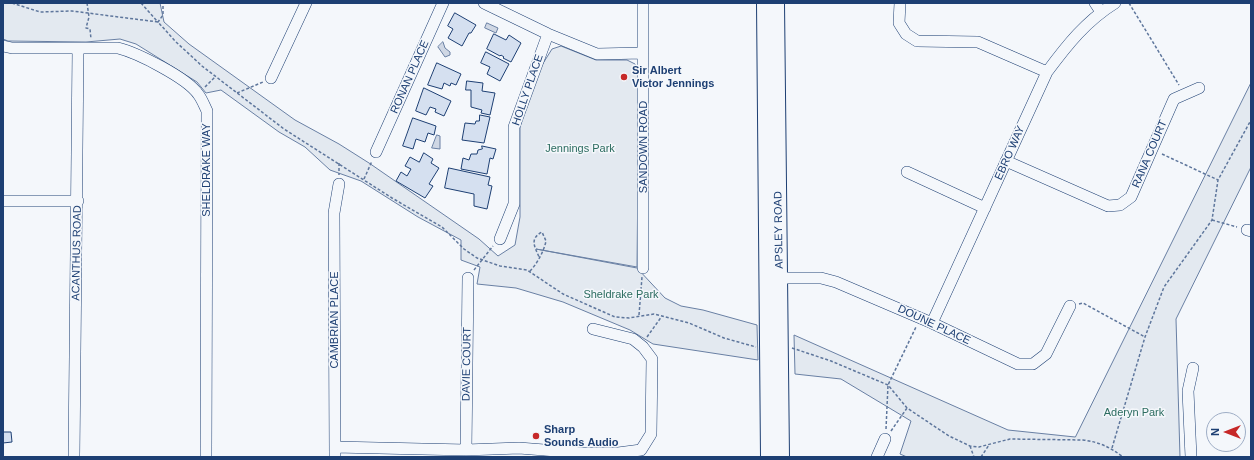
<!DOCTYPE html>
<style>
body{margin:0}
#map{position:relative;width:1254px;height:460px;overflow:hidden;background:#f4f7fb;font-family:Arial,sans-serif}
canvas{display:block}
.frame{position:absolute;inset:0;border:4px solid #1d3f73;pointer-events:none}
.north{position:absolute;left:1206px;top:412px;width:40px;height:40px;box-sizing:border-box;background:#f4f7fb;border:1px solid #9eadc5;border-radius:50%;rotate:270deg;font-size:11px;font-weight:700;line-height:16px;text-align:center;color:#1d3f73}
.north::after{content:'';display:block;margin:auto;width:14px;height:18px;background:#c62828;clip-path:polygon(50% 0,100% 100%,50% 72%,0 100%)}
</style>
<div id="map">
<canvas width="1254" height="460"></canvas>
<div class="frame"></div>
<div class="north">N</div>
</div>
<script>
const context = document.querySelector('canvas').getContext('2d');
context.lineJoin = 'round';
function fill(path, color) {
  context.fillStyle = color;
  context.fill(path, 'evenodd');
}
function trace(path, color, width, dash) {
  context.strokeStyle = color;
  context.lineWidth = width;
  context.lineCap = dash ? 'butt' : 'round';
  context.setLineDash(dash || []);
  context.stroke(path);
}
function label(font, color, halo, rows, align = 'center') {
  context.font = font + ' Arial,sans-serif';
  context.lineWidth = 3;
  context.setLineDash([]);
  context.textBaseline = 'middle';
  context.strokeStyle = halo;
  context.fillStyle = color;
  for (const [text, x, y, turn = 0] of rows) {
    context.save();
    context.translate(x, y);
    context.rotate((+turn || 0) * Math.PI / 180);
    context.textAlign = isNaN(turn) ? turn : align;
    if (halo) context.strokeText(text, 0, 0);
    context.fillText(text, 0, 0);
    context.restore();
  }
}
const green = new Path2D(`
 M3 3H160L164 22 189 44 295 120 339 144 369 163 479 239 498 256 515 245 520 217V127L526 103 542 65 552 49 561 46 596 60H627L635 64 639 72 637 267 536 249 637 268 665 298 681 306 703 310 757 325 758 360 653 344 630 330 563 302 516 288 477 284 480 267 461 260V240L418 217 361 181 330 170 305 147 279 132 221 90 206 93 197 82 136 44 120 39 86 42 8 41 3 39Z
 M1251 83V167L1176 319 1180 457H907L900 454 911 421 841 379 795 374 794 335 1008 430 1075 437Z`);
const water = new Path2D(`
 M487 23 498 28 496 33 485 28Z
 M443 42 445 48 450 52V55L445 57 438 47Z
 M437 135 440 136V149L432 148Z`);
const building = new Path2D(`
 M455 13 476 25 471 33H469L462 46 448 38 453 29 448 26Z
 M494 34 506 40 509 35 521 43 511 62 503 58 504 57 501 55 500 56 487 49Z
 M486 52 509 64 500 81 487 74 490 67 481 63Z
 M437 63 461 74 456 85 451 83 450 86 444 83 442 89 428 85Z
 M467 81 483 83 482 91 495 93 490 115 481 113 482 110 471 107V90H466Z
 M424 88 451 101 444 116 435 112 436 109 430 107 426 115 416 111Z
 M480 115 490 117 484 143 462 140 465 123 475 124 476 121H479Z
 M413 118 436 126 434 135 428 133 425 142 416 139 413 149 403 146Z
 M482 146 496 149 493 159 490 158 487 174 461 169 463 158 469 160 471 154H477L478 150 482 149Z
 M424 153 433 159 431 163 439 168 429 184 433 186 425 198 396 181 401 172 407 176 411 169 405 166 410 157 419 162Z
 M449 168 490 177 488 185 492 186 487 209 474 206V194L445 188Z
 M3 432H11L12 442 3 443Z`);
const path = new Path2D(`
 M12 3 40 12 72 11 158 22 175 41 202 66 284 129 392 198 442 227 464 249 477 258 500 266 527 270 563 294 615 317 629 318 654 314 662 316 689 323 724 338 756 347
 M87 3 89 17 86 28 90 29 91 39
 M141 3 158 22 163 15V3
 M1129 3 1179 85
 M205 87 215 77
 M237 93 263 82
 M1162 154 1218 180
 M339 163V175
 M364 179 372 161
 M1212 220 1237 227
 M474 270 493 246
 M530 271C537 264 544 251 546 241L542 232C529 239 535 247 539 257
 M1079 304 1083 303 1145 337
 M639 315 642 277
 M647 337 662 316
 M792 348 831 361 888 385 907 408 949 436 970 446 979 447 1010 439 1083 440C1099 442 1110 447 1123 457
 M886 429 888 385 916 327
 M891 431 907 408
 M970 446 974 457
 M1112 448 1145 337 1164 287 1212 220 1218 180 1251 120
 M981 457 989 445`);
const minor = new Path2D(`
 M484 3 548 34 597 54 643 53
 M643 3V268
 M900 3 899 23 906 34 917 41 978 42 1047 72
 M1095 3 1101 12
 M3 46 12 48H118C138 53 187 78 198 94 202 99 204 105 207 111L206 457
 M271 78 306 3
 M376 152 443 3
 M1006 161 1108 206 1120 205 1131 197 1174 99 1199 88
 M907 172 985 208
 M3 201H78
 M1247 230 1251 231
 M500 239 514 204V127L548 34
 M772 278H821L836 282 932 323 1018 364H1033L1046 354 1070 306
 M932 323 1047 72C1067 45 1086 21 1115 3
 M335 447 466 450 519 448 582 453H618L641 450 651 434 652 359 643 347 633 339 593 329
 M466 450 468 278
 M74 457 78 49
 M335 457 334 213 339 184
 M877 457 885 439
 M1191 457 1188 391 1193 368`);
const major = new Path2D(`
 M764 3 768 457
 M777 3 782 457`);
const markers = [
 [624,77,4,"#c62828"],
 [536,436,4,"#c62828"]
];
const poiNames = [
 ["Sir Albert",632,71],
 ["Victor Jennings",632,84],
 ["Sharp",544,430],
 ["Sounds Audio",544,443]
];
const streetNames = [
 ["RONAN PLACE",410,77,-66],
 ["HOLLY PLACE",528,90,-71],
 ["SANDOWN ROAD",644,147,-90],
 ["EBRO WAY",1010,153,-66],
 ["RANA COURT",1150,154,-67],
 ["SHELDRAKE WAY",207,170,-90],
 ["APSLEY ROAD",779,230,-91],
 ["ACANTHUS ROAD",77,253,-89],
 ["CAMBRIAN PLACE",335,320,-90],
 ["DOUNE PLACE",934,325,25],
 ["DAVIE COURT",467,364,-89]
];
const parkNames = [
 ["Jennings Park",580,149],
 ["Sheldrake Park",621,295],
 ["Aderyn Park",1134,413]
];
fill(green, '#e3e9f0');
trace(green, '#687fa3', 1);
fill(water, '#cfd7e4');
trace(water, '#687fa3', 1);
fill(building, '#d5e0f0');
trace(building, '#1d3f73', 1);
trace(minor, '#1d3f73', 12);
trace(major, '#1d3f73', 16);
trace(path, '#5e769c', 1.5, [3, 2]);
trace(minor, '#f4f7fb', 11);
trace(major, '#f4f7fb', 14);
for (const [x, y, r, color] of markers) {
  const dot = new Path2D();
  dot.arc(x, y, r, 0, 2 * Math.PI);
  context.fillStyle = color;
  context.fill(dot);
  trace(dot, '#f4f7fb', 1.5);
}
label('bold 11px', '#1d3f73', '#f4f7fb', poiNames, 'left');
label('11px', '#1d3f73', '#f4f7fb', streetNames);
label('11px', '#2c6c60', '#f4f7fb', parkNames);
</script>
